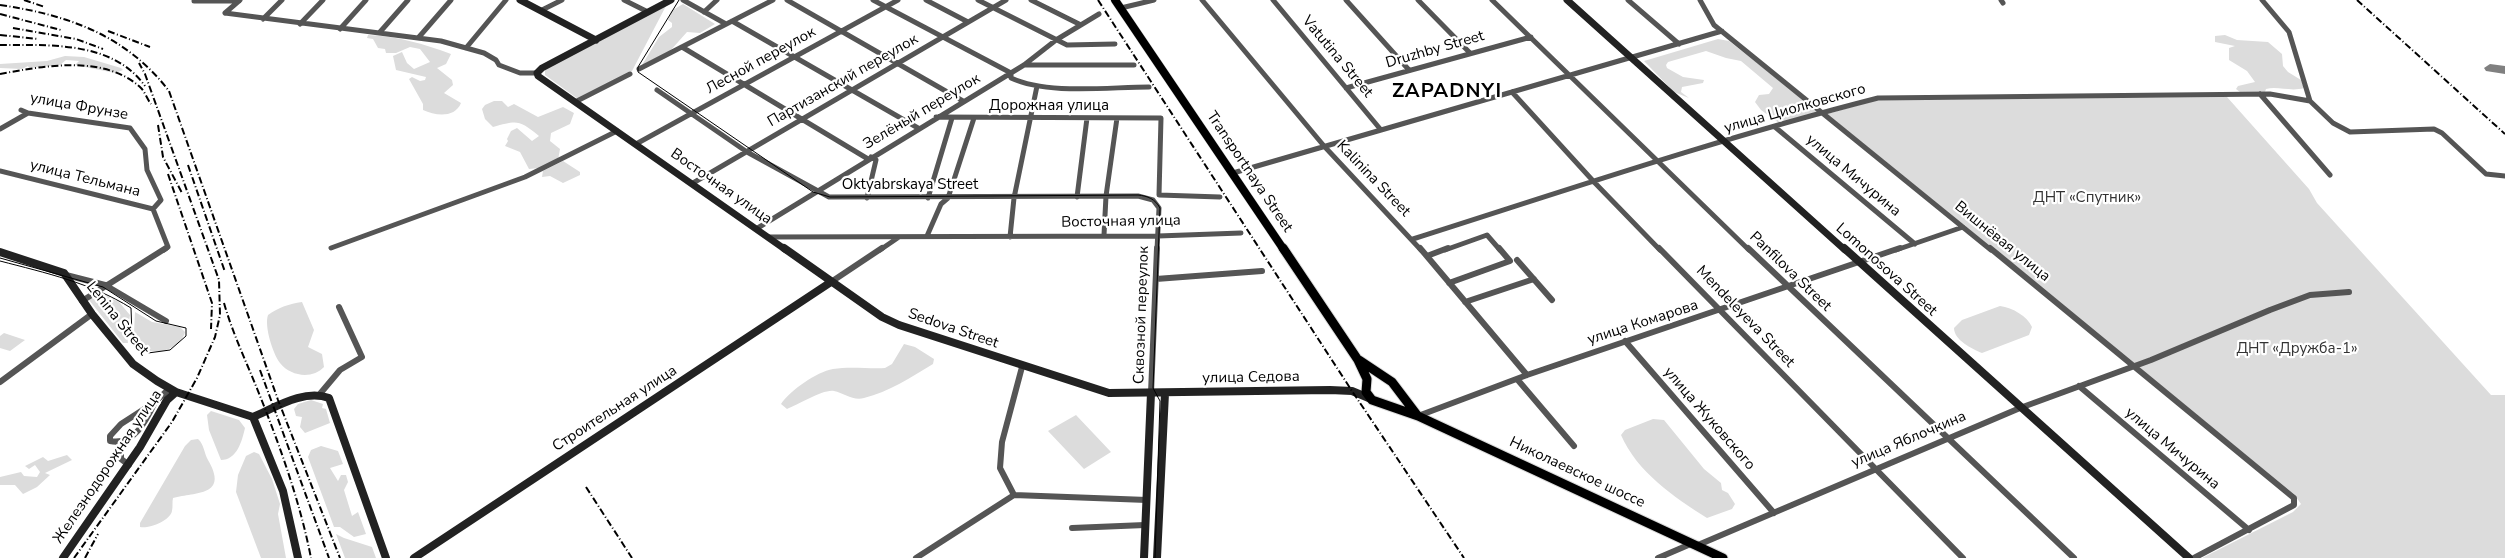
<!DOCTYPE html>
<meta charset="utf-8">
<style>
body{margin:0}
canvas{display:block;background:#fff}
</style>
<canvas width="2505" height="558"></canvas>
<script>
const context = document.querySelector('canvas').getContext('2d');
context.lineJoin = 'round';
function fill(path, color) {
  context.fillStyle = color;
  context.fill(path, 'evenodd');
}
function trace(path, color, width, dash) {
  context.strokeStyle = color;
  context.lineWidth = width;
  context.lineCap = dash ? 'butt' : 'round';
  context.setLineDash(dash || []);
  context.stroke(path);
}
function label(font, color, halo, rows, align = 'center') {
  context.font = font + ' "Nunito Sans",sans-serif';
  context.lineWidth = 4.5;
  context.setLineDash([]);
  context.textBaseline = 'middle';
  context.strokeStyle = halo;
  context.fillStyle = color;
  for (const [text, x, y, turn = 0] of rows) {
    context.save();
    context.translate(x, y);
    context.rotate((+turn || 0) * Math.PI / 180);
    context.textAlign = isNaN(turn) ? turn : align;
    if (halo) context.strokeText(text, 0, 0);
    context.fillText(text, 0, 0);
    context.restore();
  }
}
const green = new Path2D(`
 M667 4 632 71 578 99 545 75V68Z
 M683 4 715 24 700 33 687 32 670 51 642 65 659 37 672 27V23L668 20 671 11Z
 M368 35C397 36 424 44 451 54L446 64 437 68 452 80 453 85 444 93 461 103C455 118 436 116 423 110V104L409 79 412 77 420 81 425 80 426 77 396 70 393 56 402 52 407 63 414 69 430 62 420 49 410 47 396 53H386L385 49 378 48 373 39 367 38Z
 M2225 35 2237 40 2268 42 2282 54 2283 66 2288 72 2301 80 2304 88C2291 92 2278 86 2266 89L2265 92H2240L2236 89 2238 86 2255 82 2247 71 2229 60V48L2235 46 2215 42V36Z
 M1718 39 1729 41 1817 110 1816 114 1779 123 1761 110 1755 102 1759 95 1769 94 1773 88 1741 61 1726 58 1706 51 1668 62 1666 65 1667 68 1683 77 1704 80 1703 83 1682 87 1681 92 1689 98 1674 92 1644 61Z
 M65 56 84 57 121 68 123 70 115 73 75 65 79 61 66 60 60 65 29 68 28 66 22 69 0 68V64L47 61Z
 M2227 97 2309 189 2317 203 2491 395H2505V558H2202L2293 512 2301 504 2294 494 1827 114 1877 100Z
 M494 101H502L508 107 514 104 538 117 563 107 574 113 570 124 551 133 550 141 560 149 558 160 539 168 529 169 520 152 505 146 508 141 507 139 511 131 517 128 532 141 539 136C519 120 518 120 493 127L485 119 482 109 485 105Z
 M563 161 580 172V175L563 183 550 176 542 177 543 171Z
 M101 293 119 302 130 315 127 335 128 343H123L89 300Z
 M302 302 314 330 308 347 322 354 324 367C313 379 291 377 280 363 273 354 264 326 268 315 279 307 289 304 302 302Z
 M2000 306C2013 308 2027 316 2032 327L2029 335 1982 353C1972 349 1954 340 1954 328L1962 320Z
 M135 312 152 322 180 327 185 332C181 347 164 353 150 351L134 333Z
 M4 333 25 340 10 351 0 348V336Z
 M904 344 915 347 934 359 933 364C911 377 889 392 864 398 853 401 844 393 834 391 823 389 798 405 787 409L781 404C791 390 816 372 833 369 850 366 869 369 885 368L892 364Z
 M311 400 323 404 322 408 326 409 330 423 305 433 300 427 302 417 296 416 294 409 298 404Z
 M211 411 239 420 245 428C242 441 237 460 221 460L209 430 207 415Z
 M1076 415 1111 452 1084 469 1048 431Z
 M1653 419 1664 420 1704 469 1721 483 1722 490 1728 493 1735 504 1732 509 1707 518C1674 497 1637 472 1621 435L1625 430Z
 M198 439C204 444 204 453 208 460 229 496 196 492 173 498 172 502 173 506 172 511 170 521 149 529 140 527V523L185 446 191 440Z
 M321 446 338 451 343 464 330 468 338 481 341 475H346L348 482 344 490 352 516 358 512 366 534 354 537 340 527H334L308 457 311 450Z
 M254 452 259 454 272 479 280 504 278 514 286 558H261L236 492 238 475 246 456Z
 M67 455 72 460 45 473 50 475 37 487 23 494 15 485H0V477L21 472 24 476 37 477 40 472 35 465 29 469 25 466 43 457 48 461Z
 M336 534 344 538 372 547 376 558H345Z`);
const taxiway = new Path2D(`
 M2490 64 2505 66V74L2486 71 2484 68Z`);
const streetFar1 = new Path2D(`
 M624 0 648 12
 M683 0 726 24
 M787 0 963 101
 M873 0 1011 73V78C1048 95 1108 87 1149 87
 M926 0 968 22
 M978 0 1067 45 1115 44
 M1031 0 1081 25
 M1202 0 1324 146 1421 250
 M1273 0 1381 130
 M1346 0 1409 70
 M1418 0 1470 53
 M1492 0 1749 250
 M1628 0 1679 44
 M1700 0 1714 25 1991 250
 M2001 0 2003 3
 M2262 0 2289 32 2310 101 2333 123 2350 132 2434 129 2442 133 2486 174 2505 176
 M194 1H239
 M1121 8 1154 0
 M540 11 562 0
 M704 12 717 0
 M225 13 441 41 484 53 496 60 499 65 520 73H537
 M225 13 240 0
 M263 19 282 0
 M732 21 918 128
 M300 24 323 0
 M340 29 366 0
 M380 32 408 0
 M419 37 451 0
 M682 47 868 159
 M466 48 506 0
 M1024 65H1134
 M639 69 773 0
 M1346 88 1531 37
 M657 90 747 152 829 197 1138 196 1153 200 1159 208 1157 250
 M1512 92 1595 183 1660 250
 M2260 94 2330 175
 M575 102 630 74
 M21 110 28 113 130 128 145 149 147 170 161 200 153 209
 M936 117 1161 118 1159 195 1220 197
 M1775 127 1915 244
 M0 129 28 113
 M636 144 898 0
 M0 171 153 209 168 247 164 250
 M1233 173 1722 31
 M693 183 1006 0
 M1077 197 1087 118
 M867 198 876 160 871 157
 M928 198 952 118
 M756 229 1024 65 1056 40 1099 14
 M1104 235 1106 196 1117 118
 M927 236 941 204 948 198 974 118
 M767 237 1158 236 1241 233
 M1010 237 1014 198 1037 86
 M1413 239C1567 190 1721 138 1878 98L2270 94 2310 101
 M331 248 525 177 617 131
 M880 250 899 237
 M1445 250 1487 235 1500 250
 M1896 250 1963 227`);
const street = new Path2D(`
 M1420 248 1527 375
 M1659 248 1963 558
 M1748 248 2074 558
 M1990 248 2294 498V505L2194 558
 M1427 256 1448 248
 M1517 260 1552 300
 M66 275 105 285 166 321
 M1156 279 1262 271
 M831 282 882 248
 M1449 283 1510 261 1499 248
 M82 301 166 248
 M1465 302 1534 279
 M1625 341 1774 513
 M1022 367 1002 442 1000 468 1014 495 1147 500
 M1517 379 1574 446
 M0 382 92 314
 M2079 386 2249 530
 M1151 393 1157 248
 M319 395 340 370 362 357 339 307
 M155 402C146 421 134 446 110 441V436L121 424Z
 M155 402 170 388
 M1418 416 1527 375 1900 248
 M121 442V459L129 465
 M1072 528 1145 525
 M1698 545 2020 408 2151 360 2270 310 2310 295 2349 292
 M916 558 1014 495
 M1658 558 1693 543`);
const secondaryFar1 = new Path2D(`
 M520 0 596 40
 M671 0 542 68 537 73 538 76 786 250
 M1567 0 1845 250`);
const secondary = new Path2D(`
 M784 248 882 317 899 325 1109 393 1330 390 1352 391 1371 399
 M1844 248 2189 558
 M0 252 64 273 92 314 133 364 157 381 176 392 253 417 283 491 298 558
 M253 417C276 407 304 389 329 398L386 558
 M63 558 140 447 167 400 176 392
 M414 558 831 282
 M1144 558 1151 393
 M1157 558 1165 393`);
const primaryFar1 = new Path2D(`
 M1115 0 1284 250`);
const primary = new Path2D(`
 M1283 248 1358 360 1367 379 1366 392 1372 400 1418 416 1723 558
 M1359 360 1392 382 1417 415`);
const tram = new Path2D(`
 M679 0 638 67V72L813 192 830 197 1138 195C1148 196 1155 199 1160 208L1153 388 1160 401 1155 558
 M0 258 103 287 156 321 186 328V336L170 350 148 353 132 336 131 308C91 283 46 273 0 261`);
const rail = new Path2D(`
 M24 0 45 7
 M1098 0 1352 391 1464 558
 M2357 0 2505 134
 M0 5C68 15 126 35 169 91L278 400 340 558
 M0 14 61 30
 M13 28 76 39 103 49
 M108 31 150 47
 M0 35 38 39
 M0 45C50 45 113 41 145 86
 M0 74C43 66 105 54 141 88 145 92 147 99 151 104
 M158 125 163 157 182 193
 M188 165 225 272
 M168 174 212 303 211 329
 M224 303C233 335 248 365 260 396 281 449 300 502 311 558
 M260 370 329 558
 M586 487 632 558
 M74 558 172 422 197 378 215 337 220 315 219 280 145 74 139 63
 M85 558 98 534`);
const streetNames = [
 ["Druzhby Street",1435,50,-16],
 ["Vatutina Street",1337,57,50],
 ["Лесной переулок",761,61,-29],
 ["Партизанский переулок",843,81,-30],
 ["Дорожная улица",1049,106],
 ["улица Фрунзе",79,107,10],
 ["улица Циолковского",1795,109,-16],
 ["Зелёный переулок",922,112,-31],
 ["Transportnaya Street",1249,172,56],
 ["улица Мичурина",1853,176,40],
 ["улица Тельмана",85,179,14],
 ["Kalinina Street",1373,179,46],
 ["Oktyabrskaya Street",910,185],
 ["Восточная улица",721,187,35],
 ["Восточная улица",1121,222,-1],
 ["Вишнёвая улица",2002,242,39],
 ["Lomonosova Street",1886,270,42],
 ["Panfilova Street",1790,272,44],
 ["Сквозной переулок",1142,315,-88],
 ["Mendeleyeva Street",1745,317,46],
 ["Lenina Street",117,319,51],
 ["улица Комарова",1643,323,-18],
 ["Sedova Street",953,329,19],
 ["улица Седова",1251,378,-1],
 ["Строительная улица",615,409,-33],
 ["улица Жуковского",1709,419,49],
 ["улица Яблочкина",1909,440,-23],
 ["улица Мичурина",2172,449,40],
 ["Железнодорожная улица",108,467,-56],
 ["Николаевское шоссе",1577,473,25]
];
const parkNames = [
 ["ДНТ «Спутник»",2087,198],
 ["ДНТ «Дружба-1»",2297,349]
];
const districtNames = [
 ["ZAPADNYI",1447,92]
];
fill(green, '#dcdcdc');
fill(taxiway, '#808080');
trace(primaryFar1, '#dbdbdb', 9);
trace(primary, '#dbdbdb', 11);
trace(streetFar1, '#555', 5);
trace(street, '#555', 6);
trace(secondaryFar1, '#222', 7);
trace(secondary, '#222', 8);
trace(primaryFar1, '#000', 8);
trace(primary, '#000', 9);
trace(tram, '#000', 1);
trace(rail, '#000', 2, [7, 2.5, 1, 2.5]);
label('15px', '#000', '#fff', streetNames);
label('15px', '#333', '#fff', parkNames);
context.letterSpacing = '1px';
label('bold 20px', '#000', '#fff', districtNames);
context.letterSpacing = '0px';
</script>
